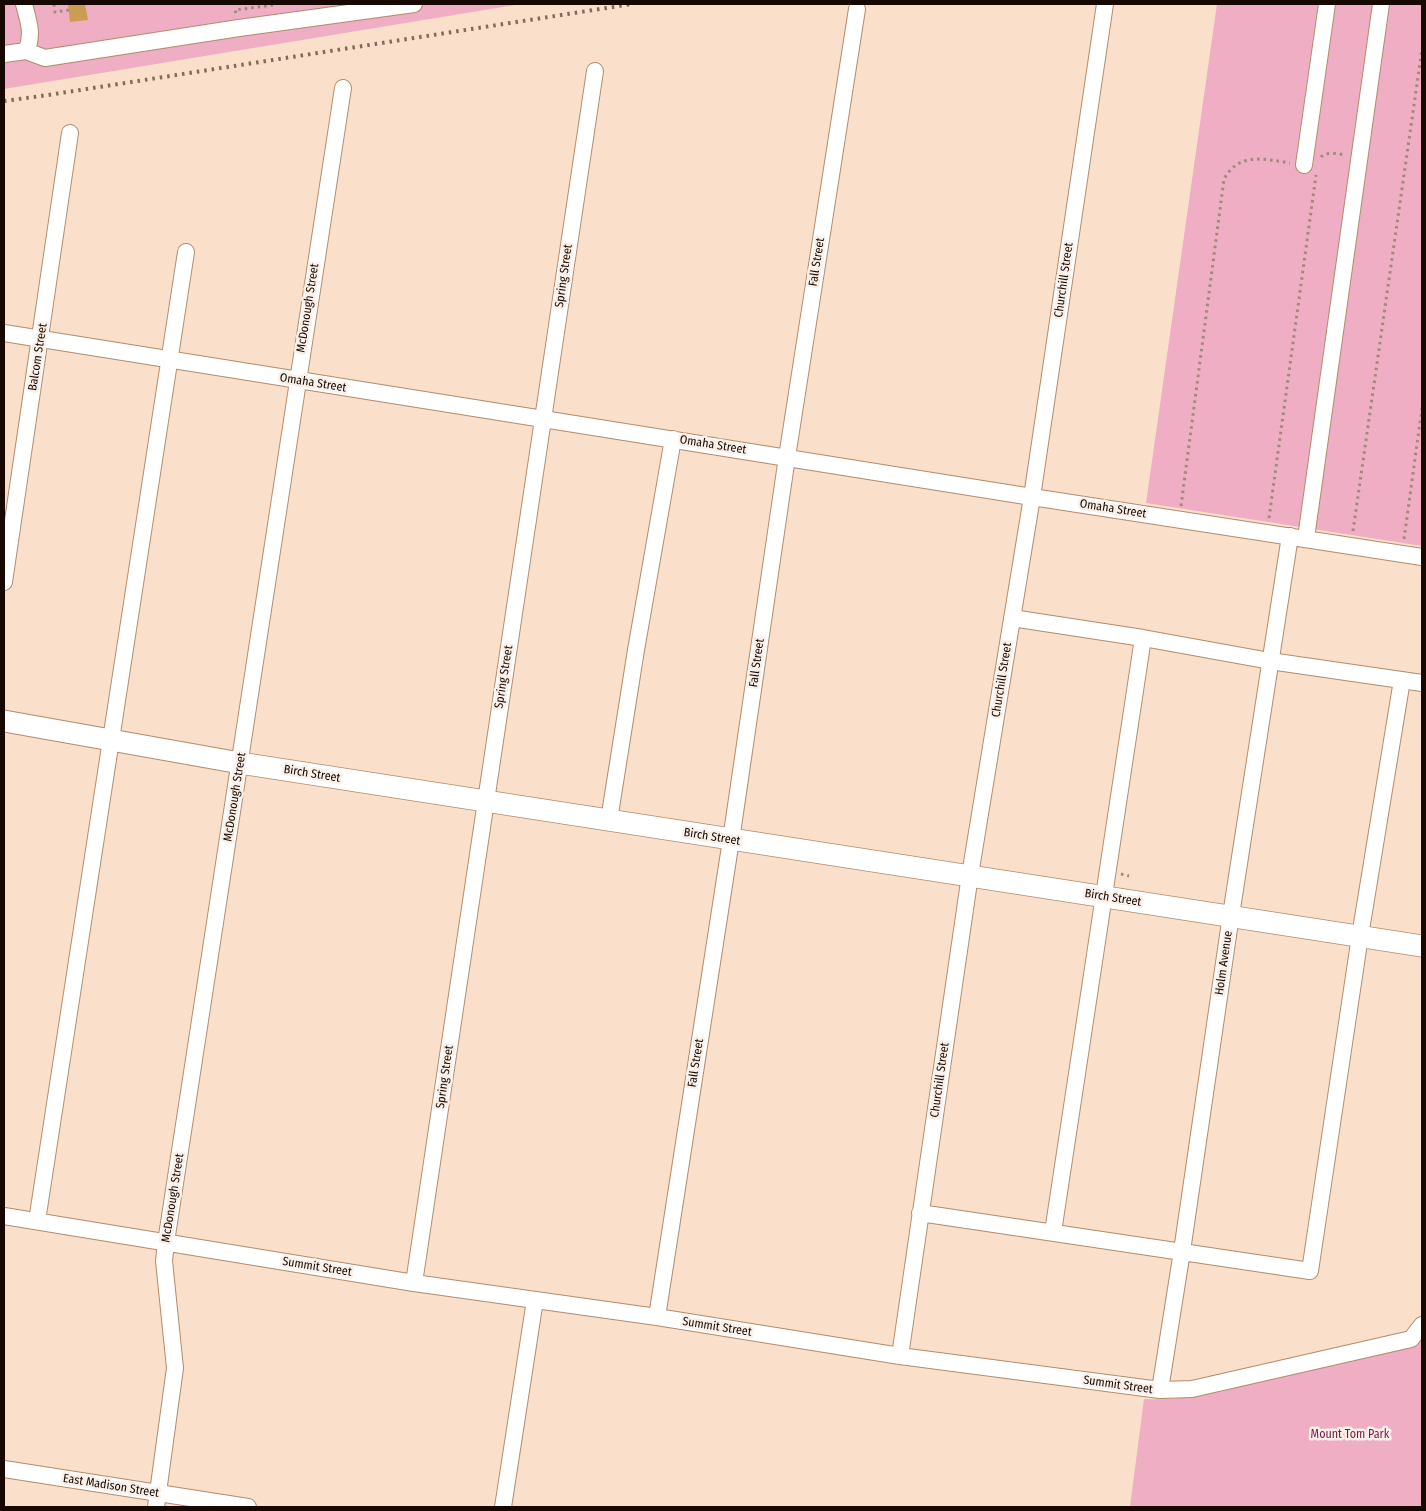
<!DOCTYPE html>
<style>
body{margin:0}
#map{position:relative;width:1426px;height:1511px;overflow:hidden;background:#fadfcb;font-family:"Fira Sans Condensed",sans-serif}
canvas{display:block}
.frame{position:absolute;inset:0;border:5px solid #170901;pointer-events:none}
</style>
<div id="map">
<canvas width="1426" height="1511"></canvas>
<div class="frame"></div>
</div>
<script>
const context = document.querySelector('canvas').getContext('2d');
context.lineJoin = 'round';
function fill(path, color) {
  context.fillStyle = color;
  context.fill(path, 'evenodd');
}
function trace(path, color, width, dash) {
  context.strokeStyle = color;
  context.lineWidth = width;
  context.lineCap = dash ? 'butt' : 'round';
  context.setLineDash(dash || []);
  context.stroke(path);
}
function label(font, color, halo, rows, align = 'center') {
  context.font = font + ' "Fira Sans Condensed",sans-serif';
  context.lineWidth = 5;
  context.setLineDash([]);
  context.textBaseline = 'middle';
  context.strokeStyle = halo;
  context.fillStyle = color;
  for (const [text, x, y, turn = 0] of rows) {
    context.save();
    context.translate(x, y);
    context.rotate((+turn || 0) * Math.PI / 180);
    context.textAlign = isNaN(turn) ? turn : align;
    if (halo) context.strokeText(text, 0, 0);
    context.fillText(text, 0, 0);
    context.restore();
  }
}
const green = new Path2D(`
 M4 4H521L4 89Z
 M1217 4H1422V546L1146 503Z
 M1422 1338V1507H1130L1144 1399C1171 1400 1197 1397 1223 1391L1416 1343Z`);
const building = new Path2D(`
 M68 4H85L88 20 70 22Z`);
const path = new Path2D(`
 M54 4 55 12 69 10
 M236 13 235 10 273 5
 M1321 157C1327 151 1338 154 1346 155
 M1181 506 1224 179C1239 152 1264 159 1290 163
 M1269 518 1316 175
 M1353 531 1422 49
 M1404 539 1422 408
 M1121 874 1129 876`);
const minor = new Path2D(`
 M24 4C28 20 34 35 26 51
 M4 54 26 51 45 58 239 28 414 4
 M1304 165 1327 4
 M4 333 1032 497 1422 557
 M1306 538 1381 4
 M4 582 70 133
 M1012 618 1143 638 1270 661 1422 683
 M609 820 636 650 673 439
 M920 1213 1310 1271 1360 936 1402 680
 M4 1216 414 1283 657 1317 900 1356 1160 1390 1192 1389 1411 1339 1422 1325
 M37 1221 186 252
 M1053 1232 1143 638
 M414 1283 595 71
 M657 1317 731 840 787 457 857 9
 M900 1356 970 875 1032 497 1105 4
 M1160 1390 1182 1251 1231 915 1290 536
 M4 1469 248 1507
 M156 1507 175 1368 164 1261 166 1242C227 858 282 473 343 88
 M503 1507 535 1300`);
const major = new Path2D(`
 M4 721 240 763 1422 946`);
const rail = new Path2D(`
 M4 101 48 95 632 4`);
const streetNames = [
 ["Fall Street",817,262,-81],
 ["Spring Street",564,276,-82],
 ["Churchill Street",1064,280,-82],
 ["McDonough Street",308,308,-81],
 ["Balcom Street",38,357,-81],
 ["Omaha Street",313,383,9],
 ["Omaha Street",713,445,9],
 ["Omaha Street",1113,509,9],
 ["Fall Street",757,663,-82],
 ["Spring Street",504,677,-81],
 ["Churchill Street",1002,680,-81],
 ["Birch Street",312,774,9],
 ["McDonough Street",235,797,-81],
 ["Birch Street",712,837,9],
 ["Birch Street",1113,898,9],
 ["Holm Avenue",1224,963,-82],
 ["Fall Street",696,1063,-81],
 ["Spring Street",445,1077,-82],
 ["Churchill Street",940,1080,-82],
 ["McDonough Street",173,1198,-81],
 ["Summit Street",317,1267,9],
 ["Summit Street",717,1327,9],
 ["Summit Street",1118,1385,8],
 ["East Madison Street",111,1486,9]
];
const parkNames = [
 ["Mount Tom Park",1350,1435]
];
fill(green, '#efaec3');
fill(building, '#cb9d50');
trace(minor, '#b48b6b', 18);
trace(major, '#b48b6b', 23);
trace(path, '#9e897a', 3, [2.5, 4]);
trace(minor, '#fff', 16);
trace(major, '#fff', 21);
trace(rail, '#806c5e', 4, [2.5, 5]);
label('12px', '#170901', '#f9f0e9', streetNames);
label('12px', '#7c1846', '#f9f0e9', parkNames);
</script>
